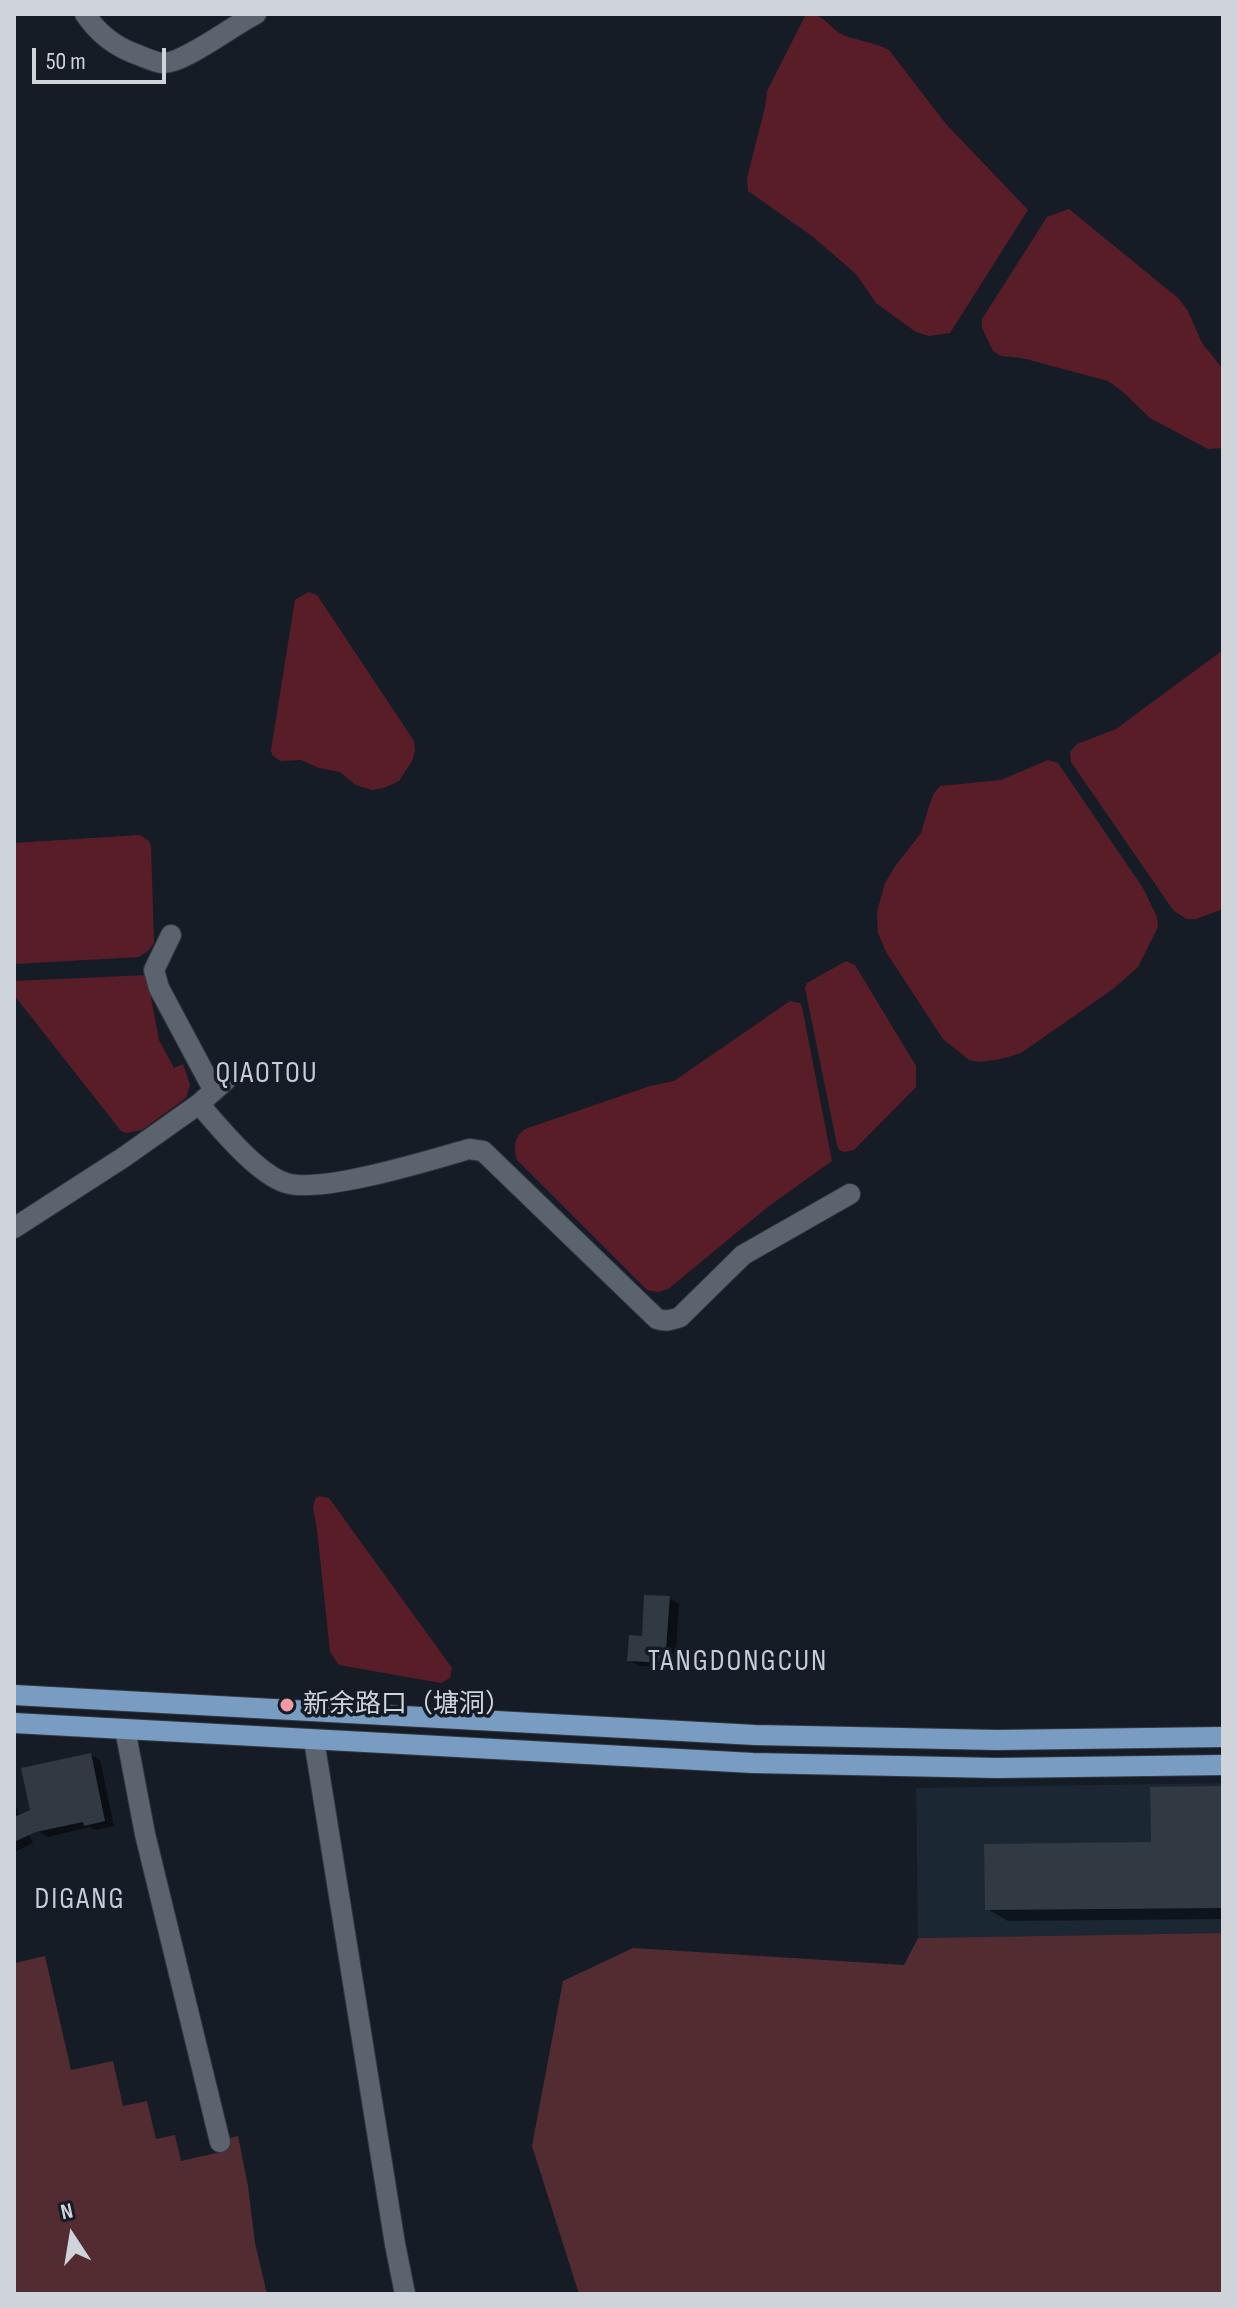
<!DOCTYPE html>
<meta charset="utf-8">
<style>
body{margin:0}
#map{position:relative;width:1237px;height:2308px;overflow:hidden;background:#151c25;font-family:"Sofia Sans Condensed",sans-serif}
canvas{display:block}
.frame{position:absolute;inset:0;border:16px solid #cfd4da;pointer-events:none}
.north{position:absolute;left:32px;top:2196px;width:80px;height:80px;-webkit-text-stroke:6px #151c25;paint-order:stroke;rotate:348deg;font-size:22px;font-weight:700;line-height:32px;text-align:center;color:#cfd4da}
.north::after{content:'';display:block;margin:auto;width:28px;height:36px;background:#cfd4da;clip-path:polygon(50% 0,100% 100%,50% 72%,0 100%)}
.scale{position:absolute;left:32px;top:48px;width:134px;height:36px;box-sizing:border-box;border:4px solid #cfd4da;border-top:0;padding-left:10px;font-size:24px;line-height:28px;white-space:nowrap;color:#cfd4da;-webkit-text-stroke:6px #151c25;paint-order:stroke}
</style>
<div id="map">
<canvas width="1237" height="2308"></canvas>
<div class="frame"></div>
<div class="north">N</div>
<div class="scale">50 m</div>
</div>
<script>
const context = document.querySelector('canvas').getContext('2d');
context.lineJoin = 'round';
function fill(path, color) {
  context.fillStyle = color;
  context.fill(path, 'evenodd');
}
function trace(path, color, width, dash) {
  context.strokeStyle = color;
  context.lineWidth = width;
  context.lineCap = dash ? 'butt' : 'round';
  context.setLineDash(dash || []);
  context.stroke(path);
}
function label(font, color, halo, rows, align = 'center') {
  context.font = font + ' "Sofia Sans Condensed","Noto Sans SC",sans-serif';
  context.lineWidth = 7;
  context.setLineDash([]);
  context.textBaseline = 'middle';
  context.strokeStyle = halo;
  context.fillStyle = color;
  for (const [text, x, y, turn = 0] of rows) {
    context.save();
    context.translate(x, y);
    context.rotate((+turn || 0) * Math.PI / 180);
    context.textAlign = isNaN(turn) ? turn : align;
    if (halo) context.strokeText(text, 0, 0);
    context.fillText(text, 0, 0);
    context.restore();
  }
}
const built = new Path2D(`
 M1223 1783V1933L918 1938 916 1788Z`);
const green = new Path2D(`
 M1223 1933V2294H579L532 2146 563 1981 633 1948 904 1965 918 1938Z
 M45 1956 71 2070 113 2061 123 2106 147 2101 156 2139 175 2135 181 2161 225 2151 223 2140 238 2136 248 2186 255 2243 267 2294H14V1959L15 1963Z`);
const water = new Path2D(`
 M809 14C823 14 831 29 843 35 858 41 874 42 889 50L946 124 1028 210 950 333 929 336 916 332 876 303 856 274 812 236 748 191 747 178 765 107 767 91 805 16Z
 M1069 209 1178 298 1188 311 1202 343 1223 369V448L1208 449 1150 418 1122 391 1108 381 1022 358 1001 356 993 351 982 328V319L1047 217Z
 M308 592 317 595 414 741 415 751 412 761 399 781 384 788 372 790 356 785 340 772 319 768 301 760 280 761 272 755 271 750 295 600Z
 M1223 650V909L1196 919H1186L1173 910 1071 762 1070 752 1077 744 1116 729Z
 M1048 760 1058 763 1143 888 1157 917 1158 927 1138 967 1113 989 1021 1053 1001 1059 979 1062 969 1060 943 1039 886 952 878 933 877 912 885 883 896 865 921 833 930 803 934 793 940 786 1001 780Z
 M140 835 149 841 151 846 154 943 148 951 139 957 14 964V843Z
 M846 961 855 965 916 1066V1087L854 1150 844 1152 839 1150 837 1145 805 988 807 983Z
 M148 975 155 995 151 998 159 1040 174 1068 183 1064 190 1085 186 1098 142 1130 126 1133 121 1131 14 995V981Z
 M790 1001 800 1003 802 1007 832 1161 769 1206 668 1289 658 1292 647 1290 517 1160C513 1148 514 1137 525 1129L650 1086 674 1081Z
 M319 1496 329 1498 452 1668 450 1678 441 1683 339 1665 330 1652 317 1529 313 1508 315 1499Z`);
const shadow = new Path2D(`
 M669 1598 679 1604 675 1668 639 1666 629 1660Z
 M91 1755 100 1760 114 1826 96 1830 90 1827 48 1837 38 1831Z
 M1223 1788V1919L1008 1921 987 1909 1153 1844Z
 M14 1802 33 1843 15 1852 14 1851Z`);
const building = new Path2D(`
 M644 1595 670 1596 665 1663 627 1661 629 1635 642 1636Z
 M91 1753 105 1821 84 1826 83 1822 36 1832 14 1842V1817L30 1810 21 1768Z
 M1223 1786V1908L985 1910 984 1844 1151 1842 1150 1787Z`);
const minor = new Path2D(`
 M85 14C97 32 113 45 133 53 142 56 153 62 162 63 182 65 235 24 256 14
 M171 935 154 970 159 988 214 1091
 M199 1104C219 1127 257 1174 286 1183 321 1194 431 1160 469 1149L483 1151 657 1319C665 1322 672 1320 680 1317L743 1255 850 1194
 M14 1228 124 1157 199 1104 227 1079
 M125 1729 145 1834 220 2142
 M314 1740 395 2244 405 2294`);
const major = new Path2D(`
 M14 1695 755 1735 997 1740 1223 1737
 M14 1723 753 1763 997 1768 1223 1765`);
const markers = [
 [287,1705,8,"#f49aa5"]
];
const poiNames = [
 ["新余路口（塘洞）",303,1705]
];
const quarterNames = [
 ["QIAOTOU",267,1074],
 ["TANGDONGCUN",738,1662],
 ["DIGANG",80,1900]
];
fill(built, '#1b2733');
fill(green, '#522c31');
fill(water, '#591d28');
fill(shadow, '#0007');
fill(building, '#313942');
trace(minor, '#34383f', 22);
trace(major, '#34383f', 22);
trace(minor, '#5b646e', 20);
trace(major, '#799cc3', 20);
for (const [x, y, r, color] of markers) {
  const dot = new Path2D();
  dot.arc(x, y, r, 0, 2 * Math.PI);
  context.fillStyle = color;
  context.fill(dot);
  trace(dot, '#151c25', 3);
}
label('26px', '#cfd4da', '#151c25', poiNames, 'left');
context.letterSpacing = '2px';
label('30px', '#c5cfdb', '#151c25', quarterNames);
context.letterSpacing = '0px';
</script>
